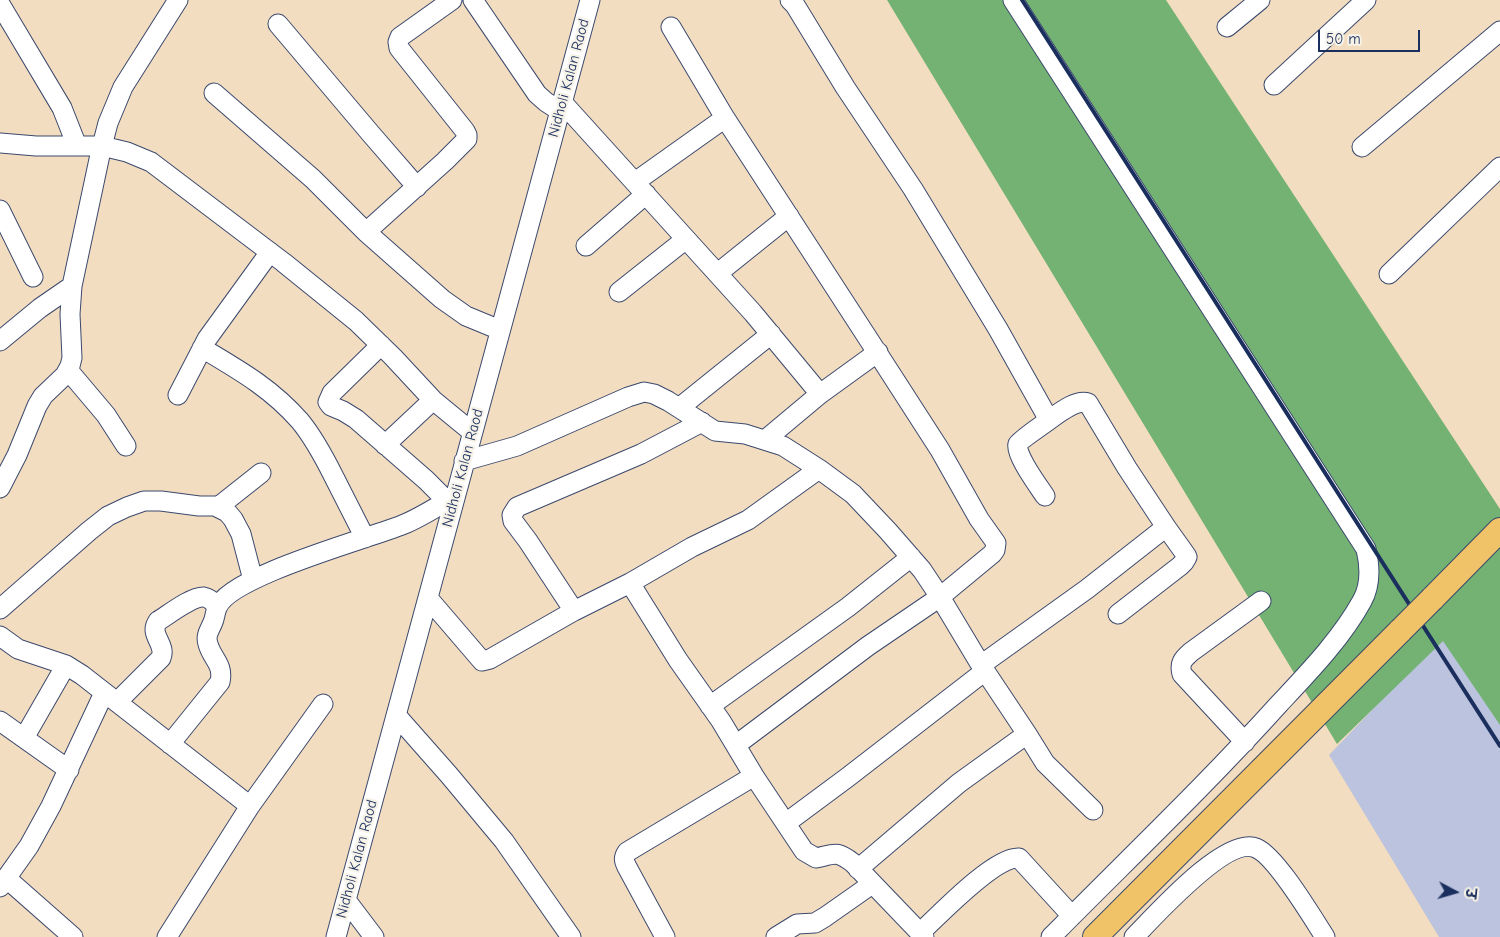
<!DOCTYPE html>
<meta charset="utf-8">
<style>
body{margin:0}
#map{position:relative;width:1500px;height:937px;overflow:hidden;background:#f3ddc0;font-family:"Comic Neue","Playpen Sans Deva",sans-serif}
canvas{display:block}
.north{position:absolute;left:1430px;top:867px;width:50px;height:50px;-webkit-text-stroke:4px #f7f3e8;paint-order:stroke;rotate:96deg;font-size:14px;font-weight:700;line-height:20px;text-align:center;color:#1b2f5e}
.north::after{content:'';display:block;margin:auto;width:18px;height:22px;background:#1b2f5e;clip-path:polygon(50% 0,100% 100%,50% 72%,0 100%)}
.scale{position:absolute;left:1318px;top:30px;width:102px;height:22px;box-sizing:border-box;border:2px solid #1b2f5e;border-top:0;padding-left:6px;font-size:15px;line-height:18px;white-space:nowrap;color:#1b2f5e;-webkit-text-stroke:4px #f7f3e8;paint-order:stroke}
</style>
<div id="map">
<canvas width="1500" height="937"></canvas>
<div class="north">उ</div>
<div class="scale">50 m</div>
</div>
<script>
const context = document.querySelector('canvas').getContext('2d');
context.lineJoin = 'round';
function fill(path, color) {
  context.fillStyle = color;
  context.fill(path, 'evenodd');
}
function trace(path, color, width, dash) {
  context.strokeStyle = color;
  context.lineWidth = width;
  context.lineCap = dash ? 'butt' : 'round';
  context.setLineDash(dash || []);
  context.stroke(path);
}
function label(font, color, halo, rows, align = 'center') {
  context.font = font + ' "Comic Neue",sans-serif';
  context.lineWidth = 4.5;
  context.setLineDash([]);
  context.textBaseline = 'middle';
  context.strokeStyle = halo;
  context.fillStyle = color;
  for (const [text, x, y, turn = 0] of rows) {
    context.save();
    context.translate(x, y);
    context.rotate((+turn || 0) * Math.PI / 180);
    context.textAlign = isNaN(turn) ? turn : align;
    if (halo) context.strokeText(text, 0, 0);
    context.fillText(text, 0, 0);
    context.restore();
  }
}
const industrial = new Path2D(`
 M1458 620 1500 683V937H1439L1329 755Z`);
const forest = new Path2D(`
 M887 0H1166L1500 509V725L1443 641 1337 744Z`);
const minor = new Path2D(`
 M473 0 537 94 546 102 560 111
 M790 0 795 5 845 87 913 189 998 329 1049 420C1059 413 1076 399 1088 403L1127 468 1166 527 1087 589 981 665
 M1013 0 1366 549C1370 566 1371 585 1362 601 1341 639 1309 672 1279 704 1206 785 1127 860 1051 937
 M0 4 62 108 77 146
 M278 24 371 134 417 187
 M671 27 725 118
 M1227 27 1260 0
 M1274 85 1366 0
 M214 93 313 179 366 232 442 299 466 316 500 330
 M562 102 753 313 820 394 765 440
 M0 143 36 146H102L127 152 151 162 283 262 356 321 393 357 433 400 472 432
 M1362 147 1500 31
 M635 182 725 118 882 360 940 450 979 519 996 543 995 550 992 554 940 597 868 646 736 745
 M0 210 33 277
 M366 232 445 161 467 139V135L465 131 399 48 398 42 400 37 452 0
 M586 246 646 194
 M718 273 789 216
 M1389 274 1500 167
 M619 292 686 239
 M0 341 40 308 72 286
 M381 345 332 393 328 402 331 406 343 411 356 419 426 480 447 501
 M202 348C239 370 271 388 300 421 314 438 324 457 334 477 344 497 355 518 365 538
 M68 370 106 415 126 446
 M820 394 878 352
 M178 395 207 339 270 252
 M679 408 771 334
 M385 445 433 400
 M464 461 517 446 628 397 644 392 654 394 668 401 715 431 745 434 783 446 819 469
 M0 488 17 455 37 406 43 396 65 375 70 366 72 358 70 314 72 286 101 150 108 123 123 87 178 0
 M1045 496C1039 487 1014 453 1018 444 1020 440 1044 424 1049 420
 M218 507 261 473
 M630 583 692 547 748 520 819 469 853 494 888 531 922 570 940 597 979 662 1027 734 1045 763 1093 810
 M428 598 482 661 490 659 574 611 630 583 678 660 721 721 754 776 804 851 816 858C835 854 836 850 853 863L924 937
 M0 609 89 531 108 516 127 507 144 501H161L199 506H215L227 512 233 519 241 534 253 580
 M574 611 528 541 513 521 512 515 517 507 641 454 702 422
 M1118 614 1180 566 1184 562 1187 557 1186 555 1166 527
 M0 636 18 649 66 665 82 675 250 806
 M117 702 161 658C167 644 148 635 158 621 168 615 192 596 204 597 210 598 213 602 217 606
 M710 706 848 607 911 557
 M396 715 449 775 504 841 571 937
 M0 721 69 770
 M24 738 66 665
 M1245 742 1182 674C1179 663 1183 659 1191 652L1261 601
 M170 744 220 682C224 664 212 659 208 644 205 635 210 630 213 622 215 618 215 612 217 608 229 576 367 539 402 525 420 518 438 506 455 496
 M786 823 848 777 985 671
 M858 869 959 783 1027 734
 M6 878 73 937
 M0 887 29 846 51 806 104 693
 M346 900 374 937
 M920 933C939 915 995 856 1019 858L1072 916
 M167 937 250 806 323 704
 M336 937 590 0
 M665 937 627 867C624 861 623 858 627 852L754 776
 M776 937 797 924 815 923 825 917 872 884
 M1134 937C1154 917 1226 835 1256 848 1276 856 1312 917 1325 937`);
const major = new Path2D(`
 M1432 599 1500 530
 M1095 937 1401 630`);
const rail = new Path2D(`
 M1022 0 1500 746`);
const majorBridge = new Path2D(`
 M1401 630 1432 599`);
const streetNames = [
 ["Nidholi Kalan Raod",569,78,-75],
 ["Nidholi Kalan Raod",463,468,-75],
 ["Nidholi Kalan Raod",357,859,-75]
];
fill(industrial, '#bcc3de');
fill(forest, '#73b272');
trace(minor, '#3b496d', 21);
trace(major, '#3b496d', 26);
trace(minor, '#fff', 19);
trace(major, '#f1c369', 24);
trace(rail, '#1b2f5e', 4);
trace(majorBridge, '#3b496d', 26, []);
trace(majorBridge, '#f1c369', 24);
label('15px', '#1b2f5e', '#f7f3e8', streetNames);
</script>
